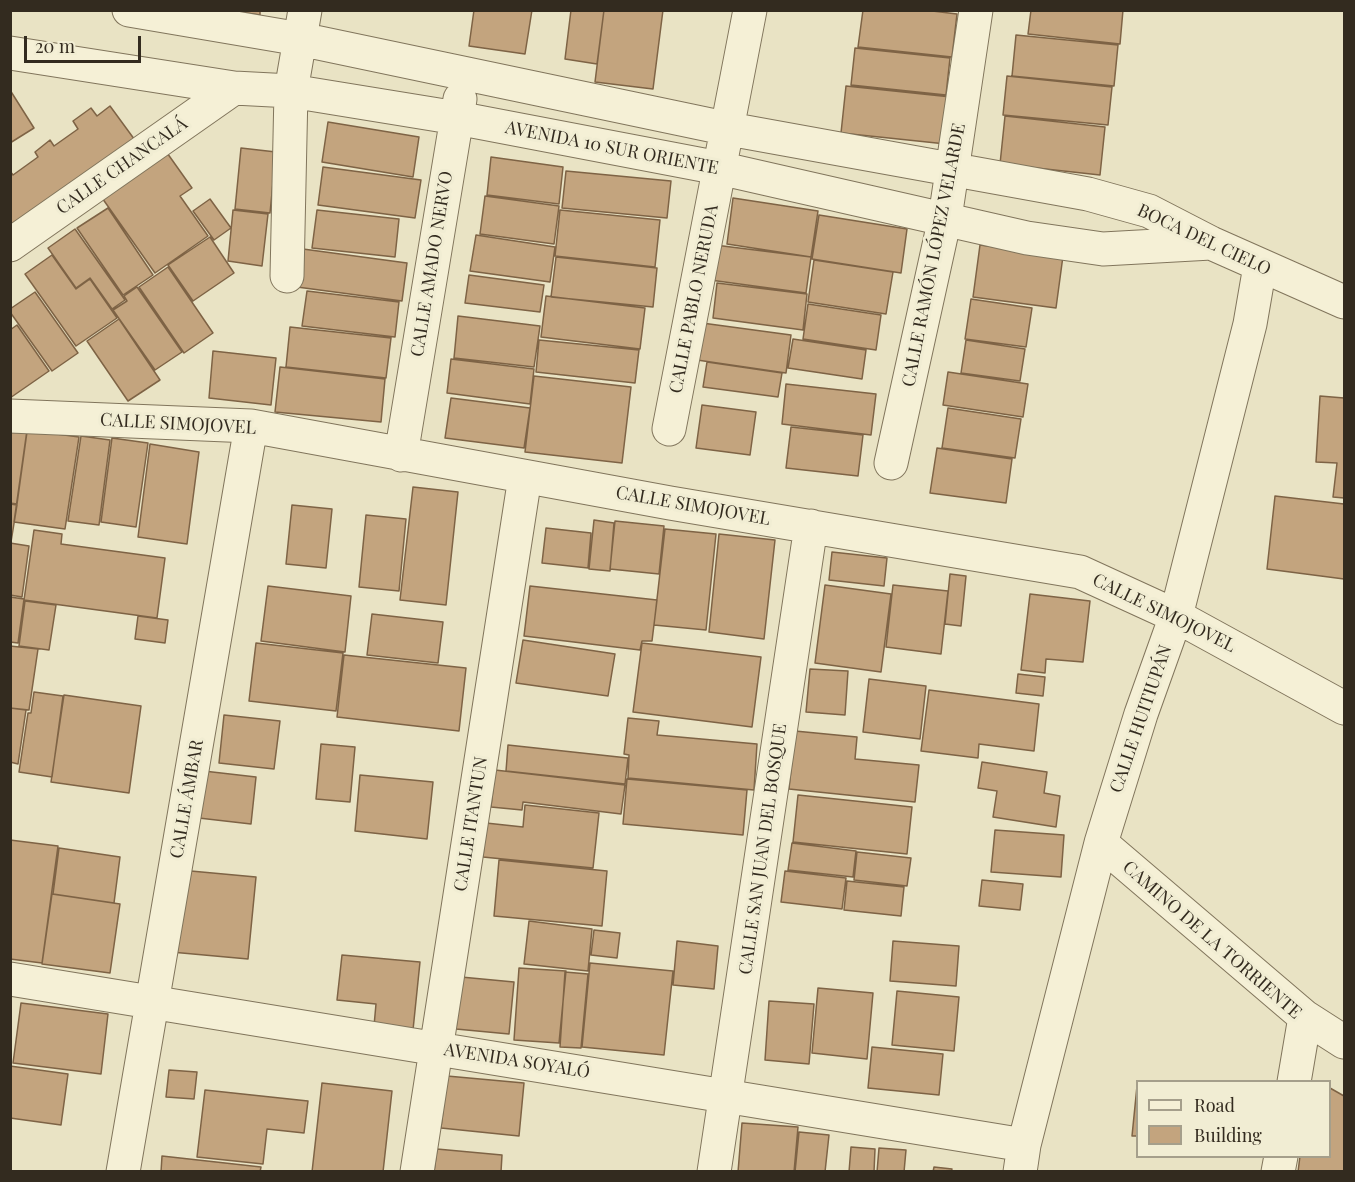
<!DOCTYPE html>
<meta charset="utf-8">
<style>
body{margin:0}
#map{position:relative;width:1355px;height:1182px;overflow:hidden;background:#e9e3c4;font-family:"Playfair Display",serif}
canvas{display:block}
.frame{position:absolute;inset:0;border:12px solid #332b1f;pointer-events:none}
.legend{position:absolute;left:1136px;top:1080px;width:195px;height:78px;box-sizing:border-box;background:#f1edd3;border:2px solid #a59f8b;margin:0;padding:8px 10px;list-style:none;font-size:18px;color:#332b1f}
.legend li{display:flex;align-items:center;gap:12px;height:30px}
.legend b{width:30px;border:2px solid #a59f8b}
.scale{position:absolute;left:24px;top:36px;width:117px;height:27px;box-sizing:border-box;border:3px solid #332b1f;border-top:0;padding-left:8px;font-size:18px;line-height:21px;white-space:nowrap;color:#332b1f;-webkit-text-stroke:4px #f1edd3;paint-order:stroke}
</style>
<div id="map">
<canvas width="1355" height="1182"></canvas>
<div class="frame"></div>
<ul class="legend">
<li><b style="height:8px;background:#f5f0d6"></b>Road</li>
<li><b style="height:16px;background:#c3a47e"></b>Building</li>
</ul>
<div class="scale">20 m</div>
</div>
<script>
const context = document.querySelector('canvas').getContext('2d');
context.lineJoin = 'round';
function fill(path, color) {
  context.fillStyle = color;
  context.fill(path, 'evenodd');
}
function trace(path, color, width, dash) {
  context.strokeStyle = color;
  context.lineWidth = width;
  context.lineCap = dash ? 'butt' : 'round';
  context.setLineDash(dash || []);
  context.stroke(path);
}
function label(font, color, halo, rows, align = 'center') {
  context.font = font + ' "Playfair Display",serif';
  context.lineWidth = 6;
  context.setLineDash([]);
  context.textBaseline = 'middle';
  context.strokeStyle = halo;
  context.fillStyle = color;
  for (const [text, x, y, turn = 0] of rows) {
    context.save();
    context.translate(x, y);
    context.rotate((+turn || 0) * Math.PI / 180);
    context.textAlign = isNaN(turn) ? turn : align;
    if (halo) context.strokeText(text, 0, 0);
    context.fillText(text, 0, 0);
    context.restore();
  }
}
const building = new Path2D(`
 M226 10H260V15Z
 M474 10H532L525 54 469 46Z
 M571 10H604L597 64 565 59Z
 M604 10H663L653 89 595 82Z
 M863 10H924L957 14 952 57 858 47Z
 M1031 10H1123L1120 44 1028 34Z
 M1016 35 1118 45 1114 86 1012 76Z
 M855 48 950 58 946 95 851 85Z
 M1007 76 1112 87 1108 125 1003 115Z
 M846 86 951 97 946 144 841 133Z
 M10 90 34 128 10 143Z
 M110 106 140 147 10 239V171L13 175 38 157 35 152 50 140 54 146 78 129 73 121 91 108 97 116Z
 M1005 116 1105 127 1100 175 1000 164Z
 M328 122 419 137 413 177 322 162Z
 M241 148 276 152 270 213 235 209Z
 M165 150 192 188 180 196 208 236 155 273 100 195Z
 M491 157 563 167 559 204 487 195Z
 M323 167 421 180 415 218 318 205Z
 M566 171 671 181 667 218 562 208Z
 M485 196 559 206 554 244 480 234Z
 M733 198 818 211 811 257 727 244Z
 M210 199 231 228 214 240 193 211Z
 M108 208 153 275 123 295 77 228Z
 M233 210 268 214 262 266 228 261Z
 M317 210 399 219 395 257 312 248Z
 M560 210 660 220 655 267 555 256Z
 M819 215 907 229 901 273 812 259Z
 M75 229 125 300 112 309 90 278 76 288 48 248Z
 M476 235 555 247 550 282 470 271Z
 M210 237 234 273 193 301 168 265Z
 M715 245 811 257 806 293 710 280Z
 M980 245 1063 256 1056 308 973 297Z
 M303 249 407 263 402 301 297 287Z
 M52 255 76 289 90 279 117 318 76 346 25 274Z
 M556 257 657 268 653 307 551 297Z
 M814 260 893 272 886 314 808 302Z
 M168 267 213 333 184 353 139 287Z
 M469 275 544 285 540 312 465 303Z
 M717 283 807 294 803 330 713 318Z
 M137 287 182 352 155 370 113 310 127 301 124 296Z
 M307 291 399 302 395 337 302 326Z
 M35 292 78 353 52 371 10 312V309Z
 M546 296 645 308 640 349 541 337Z
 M971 299 1032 308 1026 347 965 339Z
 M808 304 881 315 876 350 803 339Z
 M458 316 540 326 534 367 454 358Z
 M119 319 160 380 128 401 87 341Z
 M702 323 791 335 786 373 697 360Z
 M17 325 49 371 10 398V330Z
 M290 327 391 338 386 378 286 367Z
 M793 339 866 350 862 379 788 368Z
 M539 340 639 350 635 383 536 372Z
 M966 340 1025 349 1020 381 961 373Z
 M213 351 276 358 271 405 209 398Z
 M451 359 534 369 530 404 447 393Z
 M707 362 782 373 778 397 703 387Z
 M280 367 385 379 381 422 275 412Z
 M948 372 1028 384 1023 417 943 405Z
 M534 376 631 387 622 463 525 452Z
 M786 384 876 394 871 435 782 424Z
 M1320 396 1344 398V498L1333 497 1337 463 1316 462Z
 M451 398 530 408 524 448 445 438Z
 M702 405 756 412 750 455 696 448Z
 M948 408 1021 419 1015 458 942 448Z
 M791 427 863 435 858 476 786 468Z
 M10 430 27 432 17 504 10 503Z
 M27 430 79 437 65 529 14 522Z
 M81 436 110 440 99 525 68 521Z
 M112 438 148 443 136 527 101 522Z
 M150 444 199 452 187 544 138 537Z
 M937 448 1012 459 1006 503 930 493Z
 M413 487 458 492 446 605 400 600Z
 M1275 496 1344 504V579L1267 569Z
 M10 504 17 505 11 542H10Z
 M292 505 332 509 326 568 286 564Z
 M366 515 406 519 399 591 359 587Z
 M594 520 614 523 610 571 589 569Z
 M615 521 664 526 659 574 610 569Z
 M546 528 591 533 588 568 542 563Z
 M665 529 716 534 706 630 654 625Z
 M34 530 62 534 61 544 165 558 157 618 24 600Z
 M719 534 775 540 764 639 709 632Z
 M10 543 29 546 22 597 10 595Z
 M832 552 887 558 884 586 829 580Z
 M950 574 966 576 961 626 945 624Z
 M825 585 891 594 881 672 815 663Z
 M893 585 948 591 941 654 886 647Z
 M268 586 351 596 345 652 261 641Z
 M530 586 657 600 652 641H642L640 650 524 636Z
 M1030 594 1090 601 1083 662 1046 659 1045 673 1021 670Z
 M10 597 24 599 18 643 10 642Z
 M25 601 56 605 49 650 19 646Z
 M372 614 443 622 438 663 367 655Z
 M138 616 168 620 165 643 135 639Z
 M523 640 615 654 608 696 516 683Z
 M256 643 343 653 336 711 249 701Z
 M642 643 761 657 752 727 633 712Z
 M10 646 38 649 29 710 10 708Z
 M344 655 466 668 459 731 337 717Z
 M810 669 848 671 845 715 806 712Z
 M1018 674 1045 677 1043 696 1016 693Z
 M869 679 926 686 920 739 863 732Z
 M929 690 1039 704 1034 751 979 744 978 758 921 751Z
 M34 692 63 696 52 777 19 772 28 713H31Z
 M64 695 141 706 129 793 51 782Z
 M10 708 26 710 18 764 10 762Z
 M224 715 280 721 274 769 219 763Z
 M628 718 659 721 657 735 757 744 754 790 628 778 629 755 624 754Z
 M795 731 857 737 855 759 919 765 915 802 789 789Z
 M321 744 355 747 350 802 316 799Z
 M508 745 628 758 625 784 506 771Z
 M982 762 1047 772 1044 793 1060 796 1056 827 993 817 997 791 978 788Z
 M195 770 256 777 251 824 190 817Z
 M495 770 625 785 621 814 523 802 522 810 491 807Z
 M360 775 433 782 427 839 355 831Z
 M627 779 747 790 743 835 623 824Z
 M798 795 912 807 907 854 793 842Z
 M525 805 599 813 593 868 483 857 486 823 523 827Z
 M995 830 1064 835 1061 877 991 872Z
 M10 840 58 846 42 963 10 959Z
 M792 843 856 851 853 877 788 870Z
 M59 848 120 857 114 903 53 894Z
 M857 852 911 858 907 886 854 880Z
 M499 860 607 871 602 926 494 916Z
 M180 870 256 877 248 959 171 952Z
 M785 871 846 878 842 909 781 902Z
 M982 880 1023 884 1020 910 979 906Z
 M847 881 904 887 901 916 844 910Z
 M52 894 120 904 110 973 42 964Z
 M529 921 592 929 588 971 524 964Z
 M594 930 620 933 617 958 591 955Z
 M677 941 718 946 714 989 673 985Z
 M893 941 959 946 956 986 890 981Z
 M342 955 420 962 413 1030 374 1026 376 1004 337 1000Z
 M590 963 673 971 664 1055 582 1047Z
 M519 968 566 971 559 1043 514 1040Z
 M565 972 588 974 581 1048 560 1047Z
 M461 977 514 982 509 1034 456 1029Z
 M818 988 873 993 867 1059 812 1053Z
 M897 991 959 997 954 1051 892 1045Z
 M769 1001 814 1004 809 1064 765 1060Z
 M21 1003 108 1014 101 1074 13 1063Z
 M872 1047 943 1054 939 1095 868 1088Z
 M10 1066 68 1074 61 1125 10 1118Z
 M169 1070 197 1072 194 1099 166 1097Z
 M447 1076 524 1083 519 1136 441 1128Z
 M322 1083 392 1091 383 1172H312Z
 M1137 1086H1138V1136H1132Z
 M1330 1088 1344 1096V1172H1298L1300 1156H1330Z
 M205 1090 308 1101 304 1133 267 1129 263 1164 197 1157Z
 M742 1123 798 1127 794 1172H738Z
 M799 1132 829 1135 825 1172H795Z
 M851 1147 875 1149 874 1172H849Z
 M879 1148 906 1150 904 1172H877Z
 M437 1149 502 1155 501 1172H434Z
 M162 1156 261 1167 260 1172H161Z
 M934 1167 952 1169 951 1172H933Z`);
const street = new Path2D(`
 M129 10 300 39 729 129 1088 194 1149 211 1211 243 1344 302
 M10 53 234 88 291 91 457 118 719 168 1027 238 1103 249 1211 243
 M10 245 234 88
 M287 276 291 91 305 10
 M10 416 251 426 670 503 1080 572 1176 616 1344 708
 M669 429 750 10
 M401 455 460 99
 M891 463 945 218 976 10
 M1101 843 1305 1017 1344 1042
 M10 979 1024 1145
 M1294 1082 1305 1017
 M123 1172 251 426
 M417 1172 525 477
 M714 1172 811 526
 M1020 1172 1024 1145 1101 843 1141 714 1176 616 1250 324 1260 266
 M1278 1172 1281 1156`);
const streetNames = [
 ["AVENIDA 10 SUR ORIENTE",612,148,11],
 ["CALLE CHANCALÁ",122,166,-35],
 ["BOCA DEL CIELO",1204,240,25],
 ["CALLE RAMÓN LÓPEZ VELARDE",934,255,-79],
 ["CALLE AMADO NERVO",432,264,-81],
 ["CALLE PABLO NERUDA",694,299,-79],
 ["CALLE SIMOJOVEL",178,424,3],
 ["CALLE SIMOJOVEL",693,506,10],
 ["CALLE SIMOJOVEL",1164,613,26],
 ["CALLE HUITIUPÁN",1141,719,-71],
 ["CALLE ÁMBAR",187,799,-80],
 ["CALLE ITANTUN",471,824,-81],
 ["CALLE SAN JUAN DEL BOSQUE",763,849,-82],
 ["CAMINO DE LA TORRIENTE",1212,940,41],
 ["AVENIDA SOYALÓ",517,1061,9]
];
fill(building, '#c3a47e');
trace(building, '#7e6345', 1.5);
trace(street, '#81755c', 35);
trace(street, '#f5f0d6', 33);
label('18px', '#332b1f', '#f1edd3', streetNames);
</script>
